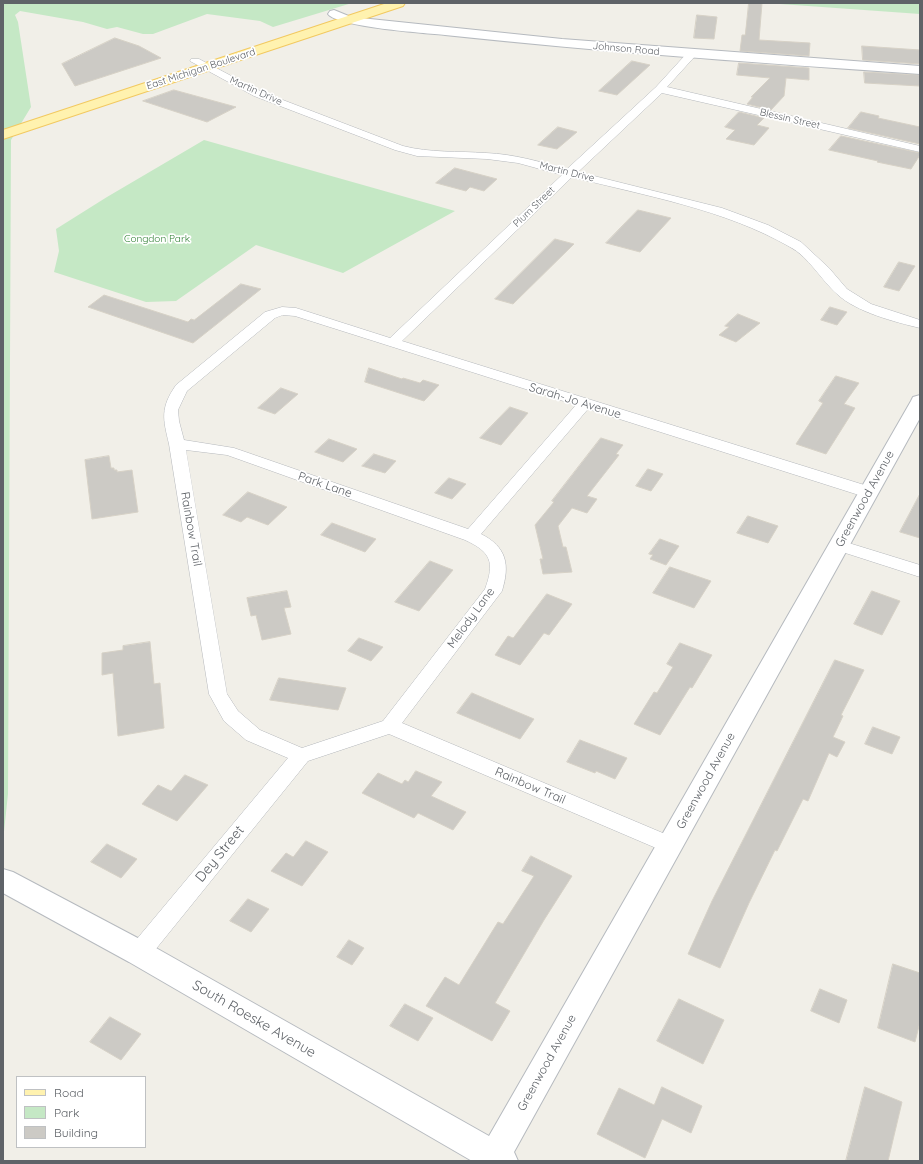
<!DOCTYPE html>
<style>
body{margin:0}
#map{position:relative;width:923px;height:1164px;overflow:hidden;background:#f1efe8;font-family:Quicksand,sans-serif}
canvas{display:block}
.frame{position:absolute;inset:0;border:4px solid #5f6368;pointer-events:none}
.legend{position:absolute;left:16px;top:1076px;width:130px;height:72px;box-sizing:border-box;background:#fff;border:1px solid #bfc1c3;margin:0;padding:5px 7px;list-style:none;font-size:12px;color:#5f6368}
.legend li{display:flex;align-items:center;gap:8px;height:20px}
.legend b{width:20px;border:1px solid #bfc1c3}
</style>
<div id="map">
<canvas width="923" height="1164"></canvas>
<div class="frame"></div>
<ul class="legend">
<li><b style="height:5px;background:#fff2af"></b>Road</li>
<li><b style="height:11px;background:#c5e8c5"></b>Park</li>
<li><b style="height:11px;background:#cccac5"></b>Building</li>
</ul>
</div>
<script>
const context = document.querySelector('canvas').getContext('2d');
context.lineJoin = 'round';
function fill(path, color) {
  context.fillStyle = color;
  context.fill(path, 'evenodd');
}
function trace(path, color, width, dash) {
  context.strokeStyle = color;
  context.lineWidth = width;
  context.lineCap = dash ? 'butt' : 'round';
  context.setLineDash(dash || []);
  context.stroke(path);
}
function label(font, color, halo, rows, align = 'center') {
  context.font = font + ' Quicksand,sans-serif';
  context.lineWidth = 3.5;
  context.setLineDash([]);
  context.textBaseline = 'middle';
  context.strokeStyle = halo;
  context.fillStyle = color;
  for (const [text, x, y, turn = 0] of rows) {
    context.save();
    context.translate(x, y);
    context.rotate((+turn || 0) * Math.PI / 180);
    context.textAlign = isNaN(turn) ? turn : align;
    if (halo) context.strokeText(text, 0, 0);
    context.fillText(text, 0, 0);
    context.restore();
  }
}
const green = new Path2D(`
 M3 3H352L273 27 260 21 207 14 153 34H143L117 27 107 29 83 22 20 11 15 15 18 22 31 107 11 140 8 794 3 841Z
 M766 3H920V14Z
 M204 140 455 211 343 273 256 245 176 301 146 302 54 272 59 251 56 229 107 197Z`);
const building = new Path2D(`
 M749 3H762L759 40 810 43 809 56 740 51 742 35H745Z
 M697 15 717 17 714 39 694 38Z
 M115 38 139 46 161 58 75 86 62 64Z
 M862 46 920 50V64L863 60Z
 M632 61 650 65 617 95 599 91Z
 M739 63 809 68V80L786 78 784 96 771 110 747 104 753 97H751L770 78 737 75Z
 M864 72 920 75V86L865 83Z
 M174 90 236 107 207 122 143 101Z
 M739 112 764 118 757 125 769 128 754 145 726 139 735 130 725 127Z
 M861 112 879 116 878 118 920 127V144L848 128Z
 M558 127 577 132 557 149 538 145Z
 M841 136 920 153V155L911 169 877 162 878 161 829 150Z
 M455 168 497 179 484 191 470 187 466 191 436 183Z
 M638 210 671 218 640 252 606 243Z
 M555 239 574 244 513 304 495 299Z
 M899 262 915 266 899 291 884 287Z
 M241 284 261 289 193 343 88 307 104 295 188 322 191 319 194 320Z
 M830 307 847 312 837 325 821 320Z
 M738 314 760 323 736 342 719 335 729 327 725 326Z
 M369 368 402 379 403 378 420 383 423 380 439 385 424 401 365 382Z
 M836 376 859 383 844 404 855 408 826 454 796 444 823 403 819 401Z
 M281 388 298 394 275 414 258 408Z
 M510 407 528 413 501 445 480 438Z
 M601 438 623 445 616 454 619 455 587 496 597 499 587 513 572 508 558 526 563 547H566L572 572 543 574 540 559H543L535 525 554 502 552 501Z
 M329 439 357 449 343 462 315 452Z
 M374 454 396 461 385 473 362 466Z
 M109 456 111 468H114V470H117V472L132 470 138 512 92 519 85 460Z
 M648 469 663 474 651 491 636 486Z
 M449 478 466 484 452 499 435 493Z
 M248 492 287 507 268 525 247 517 241 522 223 515Z
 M920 494V538L900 532Z
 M748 516 778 526 768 543 737 533Z
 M332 523 376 539 365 552 321 535Z
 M660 539 679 546 666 565 650 559 653 555 649 554Z
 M430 561 453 570 419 611 395 602Z
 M670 567 711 581 694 608 653 593Z
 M287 591 291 607 284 608 291 634 262 640 256 615 251 616 247 598Z
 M872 591 900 601 882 635 854 624Z
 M547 594 572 604 549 635 544 633 520 665 495 655 508 636 513 638Z
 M359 638 383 647 371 661 348 651Z
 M150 642 154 684 160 683 164 728 118 736 113 673 102 675V653L123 650V646Z
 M680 643 712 655 692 688 690 687 660 735 634 724 654 692 657 693 673 667 667 664Z
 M835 660 864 670 841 715 843 716 833 737 845 742 837 757 829 753 808 801 803 799 777 851 775 850 749 903 720 968 688 954 712 901Z
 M279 678 346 688 338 710 270 700Z
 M472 693 534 719 520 739 457 713Z
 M873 727 900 737 892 754 865 744Z
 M580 740 627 758 615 779 596 771 595 773 567 762Z
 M416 771 442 782 431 796 466 812 453 830 418 813 414 818 362 793 378 773 402 784 405 780 408 782Z
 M185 775 208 785 177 821 142 804 158 785 171 791Z
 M306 841 328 852 302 886 271 871 286 853 293 857Z
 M107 844 137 859 121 878 91 862Z
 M531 856 572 876 544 920 495 1003 510 1011 492 1041 426 1006 445 977 459 985 498 922 503 924 534 876 522 871Z
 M248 899 269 909 251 932 230 921Z
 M349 940 364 948 352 965 337 957Z
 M893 964 920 973V1022L915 1042 878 1028Z
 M820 989 847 1000 839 1023 811 1011Z
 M679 999 724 1020 703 1064 657 1041Z
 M405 1004 433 1018 418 1041 390 1026Z
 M110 1017 141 1034 121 1060 90 1042Z
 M662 1087 702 1106 691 1133 662 1119 645 1158 597 1134 619 1088 654 1105Z
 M865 1087 902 1102 888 1161H846Z`);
const street = new Path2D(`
 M692 51 697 54 667 87 920 146V152L662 93 578 172 722 208 768 225 801 242 829 268 847 289 871 304 920 320V328C895 322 856 312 837 294 822 281 808 256 790 247 724 209 646 196 572 177L402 341 874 488 876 492 874 496 868 497 862 496 588 409 481 534C507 547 510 565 502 591L402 723 677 839 680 845 677 851 670 853 663 851 389 734 308 761 147 960 139 963 131 960 128 953 131 946 288 758 246 740 224 721 209 694 169 444C163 419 160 408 176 385L265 312 282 307 296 308 390 338 562 175 518 163 487 159 417 156 395 150 254 96 190 61 191 59H199L262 92 403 146C430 153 458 151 486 153 514 154 540 162 567 169L656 87 688 52ZM283 315 295 316 576 405 468 529 234 448 184 440 179 421 178 410 187 391 275 318ZM186 450 227 455 465 540C491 552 495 562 485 589L383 721 302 748 260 730 238 711 227 694Z
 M839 540 920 565V577L833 549 831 545 833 541Z`);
const secondary = new Path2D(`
 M334 10 351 17 562 39 920 66V74C762 63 603 52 445 35 425 33 337 27 328 14L330 11Z
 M920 395V418L514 1152 518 1161H472L129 962 3 893V869L13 872 149 944 489 1136 911 401 913 397Z`);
const primary = new Path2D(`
 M387 3H405L403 6 3 139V130Z`);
const farStreetnames = [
 ["Johnson Road",626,49,5],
 ["East Michigan Boulevard",201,69,-18],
 ["Martin Drive",256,91,24],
 ["Blessin Street",790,119,13],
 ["Martin Drive",567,172,14],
 ["Plum Street",534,207,-44]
];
const farParknames = [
 ["Congdon Park",157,239]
];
const streetNames = [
 ["Sarah-Jo Avenue",575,401,17],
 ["Park Lane",325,485,19],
 ["Greenwood Avenue",865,499,-61],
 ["Rainbow Trail",191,529,80],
 ["Melody Lane",471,618,-54],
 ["Greenwood Avenue",706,781,-61],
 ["Rainbow Trail",530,786,23],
 ["Greenwood Avenue",547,1063,-61]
];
const nearStreetnames = [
 ["Dey Street",220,854,-51],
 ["South Roeske Avenue",254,1019,30]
];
fill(green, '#c5e8c5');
fill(building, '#cccac5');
trace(building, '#d6d1c6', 1);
trace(street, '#b5b8bc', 1);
trace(secondary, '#b6babf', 2);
trace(primary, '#f2c960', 2);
fill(street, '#fff');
fill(secondary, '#fff');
fill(primary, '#fff2af');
label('10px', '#5f6368', '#fff', farStreetnames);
label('10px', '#348238', '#fff', farParknames);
label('12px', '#5f6368', '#fff', streetNames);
label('14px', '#5f6368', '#fff', nearStreetnames);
</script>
